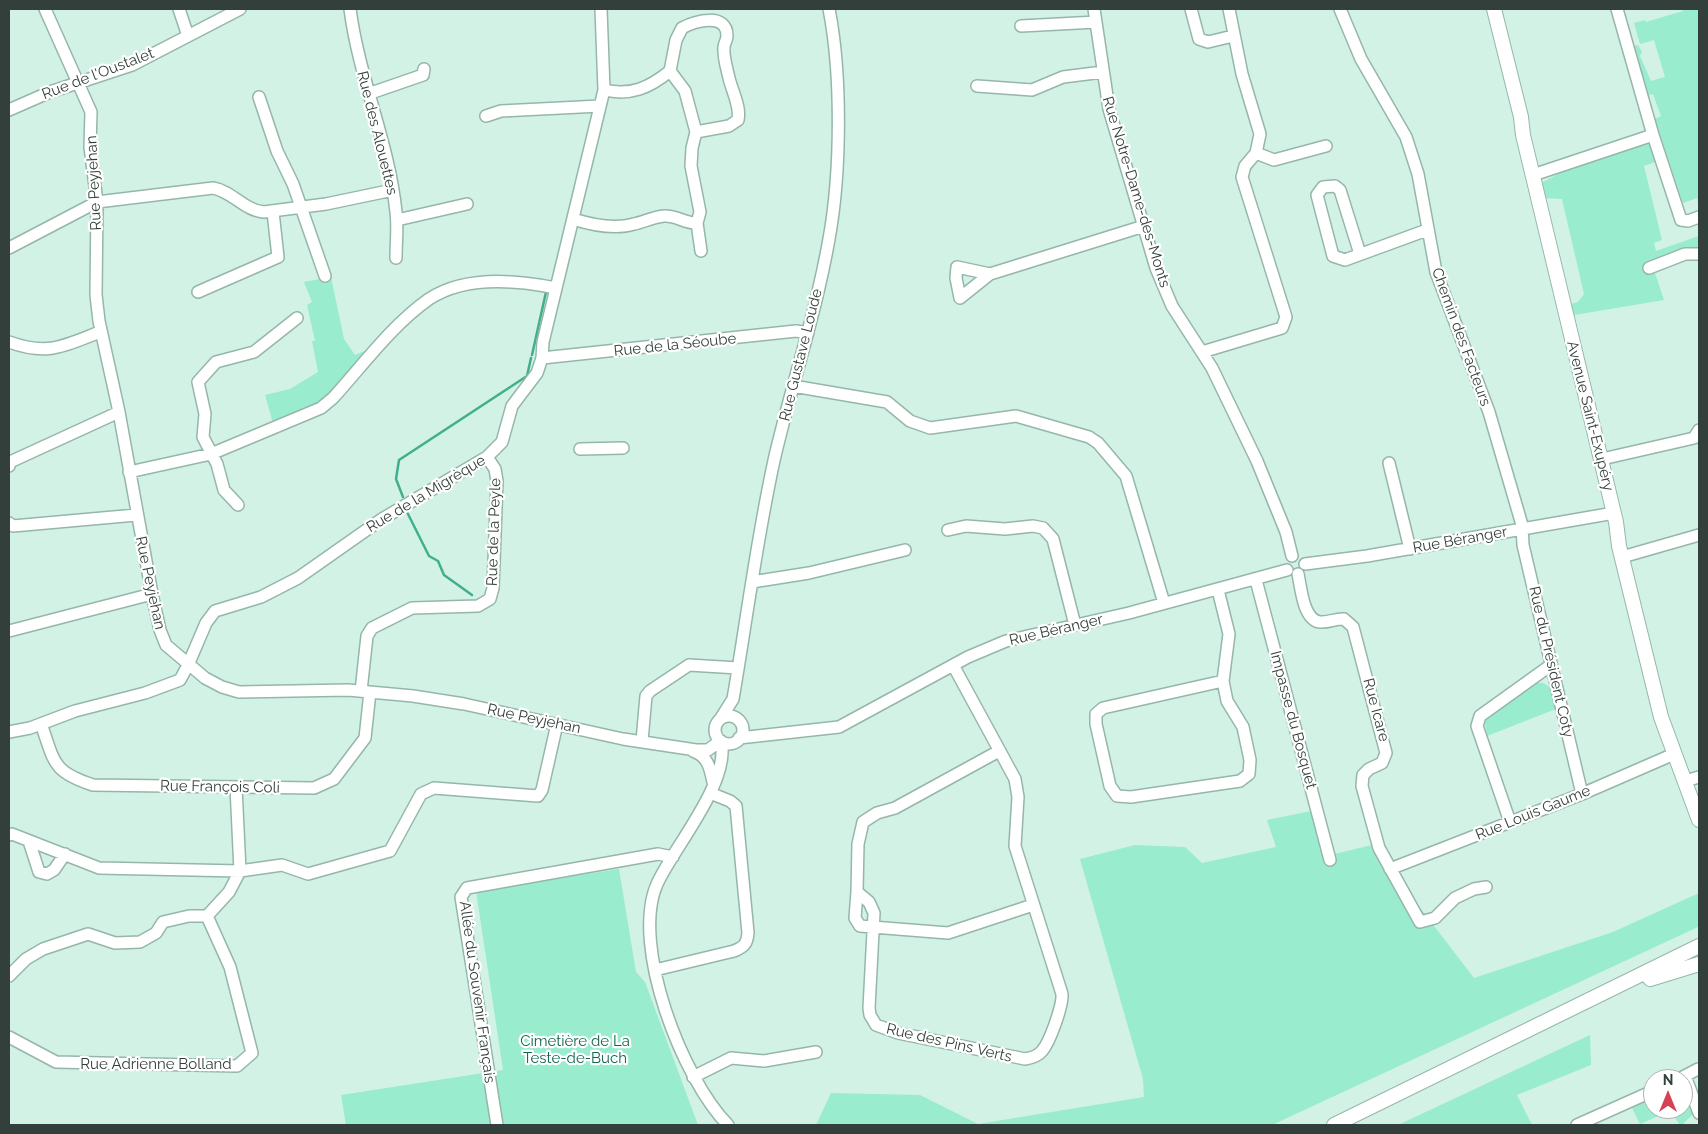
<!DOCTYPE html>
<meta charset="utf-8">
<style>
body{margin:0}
#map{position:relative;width:1708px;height:1134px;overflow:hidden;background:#d1f2e5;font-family:Raleway,sans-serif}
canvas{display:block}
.frame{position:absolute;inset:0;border:10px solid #323f3a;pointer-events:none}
.north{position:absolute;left:1643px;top:1069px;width:50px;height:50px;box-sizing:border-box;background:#fff;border:1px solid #adb2b0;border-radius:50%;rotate:0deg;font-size:14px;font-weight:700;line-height:20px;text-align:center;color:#323f3a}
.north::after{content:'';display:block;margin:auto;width:18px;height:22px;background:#d34351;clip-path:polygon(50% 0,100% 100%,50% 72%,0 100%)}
</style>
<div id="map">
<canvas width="1708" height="1134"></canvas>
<div class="frame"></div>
<div class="north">N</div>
</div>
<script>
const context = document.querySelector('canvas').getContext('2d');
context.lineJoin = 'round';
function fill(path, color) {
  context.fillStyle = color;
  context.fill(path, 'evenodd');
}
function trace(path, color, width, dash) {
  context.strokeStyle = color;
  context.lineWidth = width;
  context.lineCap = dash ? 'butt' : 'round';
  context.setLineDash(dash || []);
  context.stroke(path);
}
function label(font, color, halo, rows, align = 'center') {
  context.font = font + ' Raleway,sans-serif';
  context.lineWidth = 4.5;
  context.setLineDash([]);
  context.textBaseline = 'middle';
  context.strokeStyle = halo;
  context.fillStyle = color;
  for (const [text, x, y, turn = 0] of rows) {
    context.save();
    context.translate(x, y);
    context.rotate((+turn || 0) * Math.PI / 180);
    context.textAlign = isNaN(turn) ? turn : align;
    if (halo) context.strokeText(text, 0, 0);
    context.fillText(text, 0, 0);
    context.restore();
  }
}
const green = new Path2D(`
 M1683 9H1699L1698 203 1697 198 1683 203 1655 119 1661 116 1653 94 1649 95 1633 46 1638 45 1642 52 1640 56 1651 81 1665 77 1654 40 1640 44 1634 23 1645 20 1646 22 1683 11Z
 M1649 141 1655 162 1644 166 1662 240 1654 243 1656 251 1699 236V251L1652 264 1664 300 1574 315 1571 304 1578 302 1584 294 1562 199 1543 198 1539 184 1560 173Z
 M331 277 344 339 355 355 367 350 370 352 324 400 273 423 265 395 290 389 318 372 312 341H315L307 305 312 302 304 282Z
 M1535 683H1543L1550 687 1556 709 1487 736 1485 723 1486 718Z
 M1311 811 1326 856 1372 845 1474 978 1613 932 1699 893V923L1698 927 1272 1125H816L831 1093 920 1095 978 1124 1144 1097 1143 1079 1080 859 1135 845 1185 847 1202 863 1276 847 1267 820Z
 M619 869 636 972 645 982 698 1125H346L341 1095 503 1070 476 891Z
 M1590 1035 1591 1065 1517 1095 1532 1125H1398Z
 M1683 1089 1693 1114 1682 1125H1680L1670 1111 1640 1124 1632 1108 1653 1098V1109H1683Z`);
const stream = new Path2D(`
 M532 355 546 292
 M403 497 396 479 399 460 527 376 531 358
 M407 512 429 556 438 561 444 575 472 595`);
const minor = new Path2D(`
 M45 9 91 112 90 147 97 202 96 295 99 321 119 412 152 594 160 630 166 645 205 678 222 687 239 692 348 690 413 696 464 704 623 739 696 750H708L720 741
 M179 9 188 36
 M350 9C359 78 389 143 396 212 398 227 396 243 396 258
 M1094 9 1109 109 1156 268 1172 306 1212 368 1257 461 1286 532 1292 556
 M1191 9 1199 39 1208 42 1233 36
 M1340 9 1361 59 1406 137 1418 174 1436 272 1489 412 1522 525 1523 545 1582 794
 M1021 26 1096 22
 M670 71 676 40 682 28C695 21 727 12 727 36 727 40 724 44 724 47 723 57 727 69 729 78 732 91 741 107 738 120L729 126 696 132
 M977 86 1032 90 1063 77 1103 72
 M604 90C631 96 649 88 670 71L685 91 696 132 692 148 691 166 700 212 697 223 701 251
 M368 94 423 75 424 69
 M259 97 277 151 293 184 325 276
 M9 110 50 92 132 65 240 9
 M486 116 501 111 600 106
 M1653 135 1681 220 1688 221 1699 217
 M1256 153 1274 160 1326 146
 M1533 175 1653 135 1617 9
 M573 219C592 225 614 230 634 224 644 222 653 217 664 216 676 215 686 224 697 223
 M397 220 467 204
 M9 248 97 202 213 188C232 191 245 211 264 212L326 204 393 190
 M1360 254 1340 190 1335 186 1323 187 1317 195 1333 256 1345 260 1427 230
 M1649 268 1685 254H1699
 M990 274 960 298 956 278 957 267 990 274 1144 226
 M198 292 278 257 273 212
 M9 342C48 356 64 346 100 332
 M1202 352 1282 328 1286 317 1242 177 1245 166 1256 153 1260 134 1242 74 1229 9
 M542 358 796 331 808 333
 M793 386 887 402 910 421 930 428 1016 416 1089 437 1098 443 1126 476 1164 603
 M580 449 623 448
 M1602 459 1694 438 1699 430
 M1389 463 1410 549
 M9 466 10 462 119 412
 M129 472 211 454 321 408 333 398C363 365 392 325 429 299 465 275 517 280 556 288
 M238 505 224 490 217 464 203 437 205 414 198 382 216 362 254 352 297 318
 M9 523 13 526 136 515
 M948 530 966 526 1005 529 1033 526 1043 528 1053 539 1075 625
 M1622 557 1699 535
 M1305 564 1367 556 1614 513
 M1298 574C1301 587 1303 620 1320 622 1329 623 1336 618 1344 619L1353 627 1386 753 1382 763 1369 769 1363 775 1362 786 1379 848 1420 922 1435 918 1455 898 1474 889 1486 887
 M1256 580 1330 860
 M752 582 809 573 905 550
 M1218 590 1229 634 1223 681 1227 701 1243 727 1250 760 1249 774 1240 781 1131 797 1117 796 1110 786 1096 724V714L1103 708 1223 681
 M9 631 152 594
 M953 665 1015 779 1018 797 1015 846 1062 994C1063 1005 1050 1042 1042 1051 1038 1056 1031 1058 1025 1059L898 1033 876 1025 870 1015 869 1008 874 913 869 902 857 892 858 844 863 822 877 813 895 808 999 751
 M361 691 367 636 372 628 412 608 478 606 490 599 493 588 497 481 495 469 487 457
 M715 730a14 14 0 1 1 28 0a14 14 0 1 1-28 0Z
 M721 718 733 699C747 618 757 536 775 456 792 384 816 313 829 239 841 173 842 75 829 9
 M41 724C55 762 51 771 93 785L314 788 334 779 365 738 370 692
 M9 732 30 728 75 711 145 693 180 680 188 665 206 623 215 611 261 597 298 578 382 519 487 457 502 442 512 406 537 373 542 358 543 342 604 90 601 9
 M739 738 839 727 968 657 1006 641 1129 613 1287 570
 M642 741 646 696 650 691 689 665 738 668
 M721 741C731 782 673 848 657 884 630 945 683 1080 728 1125
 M693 751C708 756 710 768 713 782
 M1685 781 1699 777
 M236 787 240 871 282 865 308 874 390 851 421 794 434 788 538 796 542 790 557 724
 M1510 822 1477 726 1480 716 1551 665
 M9 835 12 834 99 868 240 871 229 892 207 916H189L163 922 156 933 140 942 115 943 88 934 43 949 26 959 9 976
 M29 841 39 872 47 874 54 870 65 854
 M1390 869 1582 794 1674 754
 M857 892 855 918 860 926 948 933 1033 905
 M655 970 734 951C744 947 747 944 748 933L736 806 730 801 710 793
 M9 1037 56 1062 237 1066 252 1053 230 967 207 916
 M1685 1076 1699 1113
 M693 1077 731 1058 764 1061 816 1052
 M1679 1079 1698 1069
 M497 1125 461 897 467 888 658 854 673 857
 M1577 1125 1653 1091`);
const major = new Path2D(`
 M1494 9 1521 117 1523 135 1616 522 1619 546 1661 717 1699 820
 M1650 979 1699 964
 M1334 1125 1699 946`);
const streetNames = [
 ["Rue de l'Oustalet",98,74,-21],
 ["Rue des Alouettes",377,133,76],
 ["Rue Peyjehan",94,183,-93],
 ["Rue Notre-Dame-des-Monts",1136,192,73],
 ["Chemin des Facteurs",1461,337,70],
 ["Rue de la Séoube",675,345,-6],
 ["Rue Gustave Loude",801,355,-76],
 ["Avenue Saint-Exupéry",1590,416,76],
 ["Rue de la Migrèque",426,494,-31],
 ["Rue de la Peyle",494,532,-88],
 ["Rue Béranger",1460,540,-10],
 ["Rue Peyjehan",150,583,78],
 ["Rue Béranger",1056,630,-13],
 ["Rue du Président Coty",1551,662,77],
 ["Rue Icare",1376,710,75],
 ["Rue Peyjehan",534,719,12],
 ["Impasse du Bosquet",1293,720,75],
 ["Rue François Coli",220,787,1],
 ["Rue Louis Gaume",1533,813,-22],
 ["Allée du Souvenir Français",477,992,82],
 ["Rue des Pins Verts",949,1043,13],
 ["Rue Adrienne Bolland",156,1064]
];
const parkNames = [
 ["Cimetière de La",575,1041],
 ["Teste-de-Buch",575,1058]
];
fill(green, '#99ecce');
trace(stream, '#41af8d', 2.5);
trace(minor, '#96b6a9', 14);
trace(major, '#96b6a9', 16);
trace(minor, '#fff', 11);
trace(major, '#fff', 14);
label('15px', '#323f3a', '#fff', streetNames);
label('15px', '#11664f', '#fff', parkNames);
</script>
